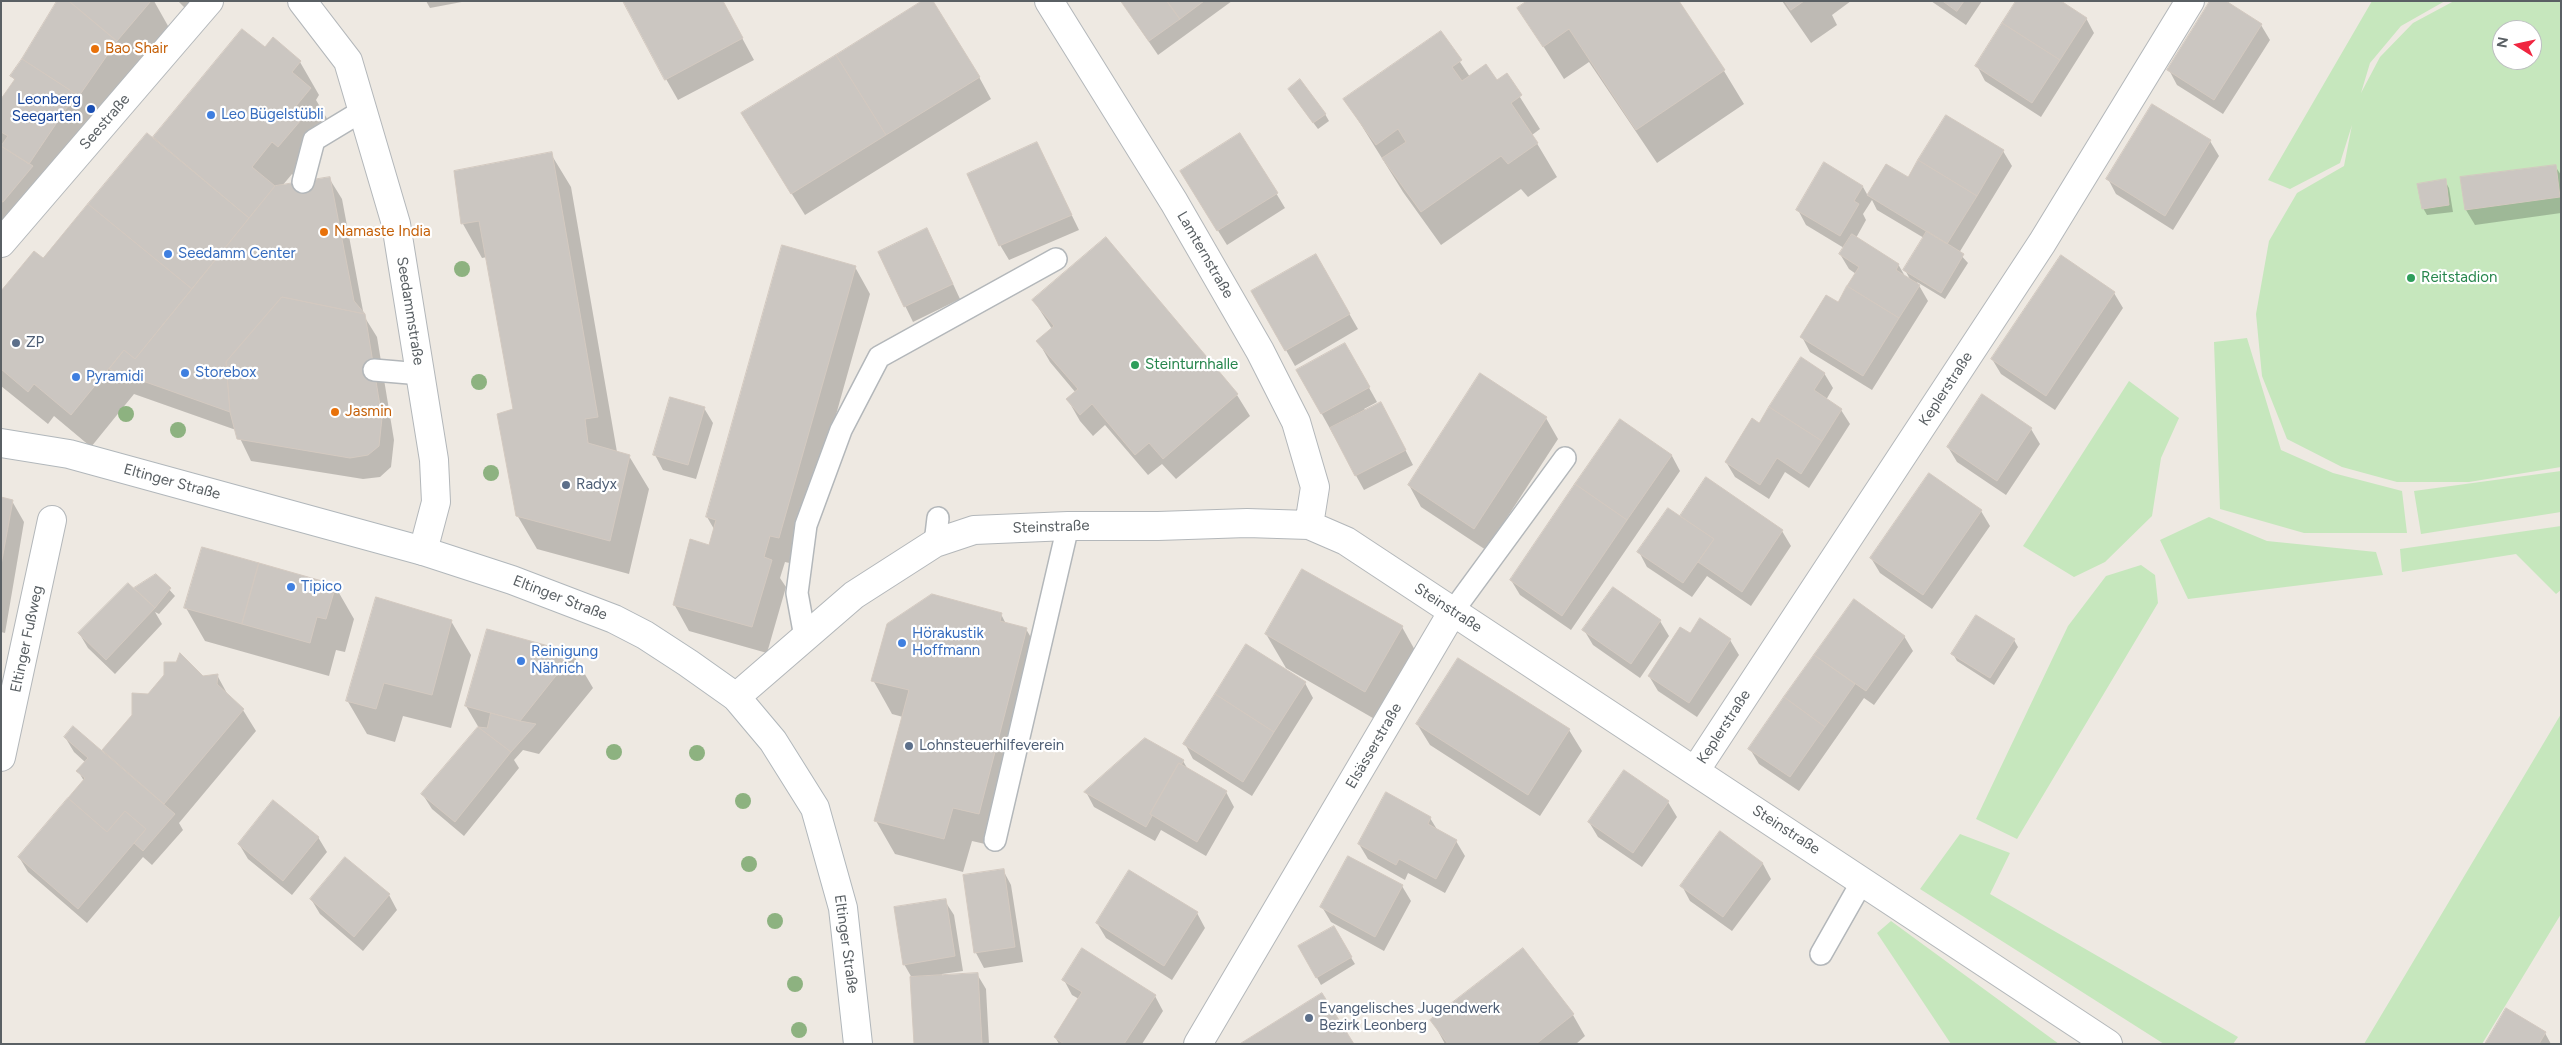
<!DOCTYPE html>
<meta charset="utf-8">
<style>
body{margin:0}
#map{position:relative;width:2562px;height:1045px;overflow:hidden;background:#eee9e2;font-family:Figtree,sans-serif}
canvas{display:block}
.frame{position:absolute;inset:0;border:2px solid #5a6064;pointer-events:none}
.north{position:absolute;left:2492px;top:20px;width:50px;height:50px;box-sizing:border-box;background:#fff;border:1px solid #bdbfc1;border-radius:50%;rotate:280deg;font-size:14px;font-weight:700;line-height:20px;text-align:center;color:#5a6064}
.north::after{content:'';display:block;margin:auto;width:18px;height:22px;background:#f02640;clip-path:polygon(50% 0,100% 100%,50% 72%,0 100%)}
</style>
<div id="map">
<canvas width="2562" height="1045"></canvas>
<div class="frame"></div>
<div class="north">N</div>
</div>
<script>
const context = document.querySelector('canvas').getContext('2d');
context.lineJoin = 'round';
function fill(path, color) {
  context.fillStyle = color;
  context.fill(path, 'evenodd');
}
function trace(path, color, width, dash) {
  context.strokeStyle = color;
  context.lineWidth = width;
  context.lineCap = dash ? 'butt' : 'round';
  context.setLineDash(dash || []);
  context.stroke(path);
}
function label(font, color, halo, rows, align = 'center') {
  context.font = font + ' Figtree,sans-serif';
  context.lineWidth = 4.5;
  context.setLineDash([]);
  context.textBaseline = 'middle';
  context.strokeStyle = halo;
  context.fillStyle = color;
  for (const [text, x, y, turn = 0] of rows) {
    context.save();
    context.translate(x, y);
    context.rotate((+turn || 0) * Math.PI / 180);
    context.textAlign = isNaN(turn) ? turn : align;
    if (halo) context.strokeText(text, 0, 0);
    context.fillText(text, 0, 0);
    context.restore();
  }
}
const green = new Path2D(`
 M2372 1H2445L2401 26 2370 63 2361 93 2380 57 2413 23 2454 1H2561V467L2469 482H2397L2342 467 2287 439 2262 376 2256 314 2269 241 2297 193 2344 166 2352 125 2340 163 2290 189 2268 180ZM2502 30H2532V60H2502Z
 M2247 338 2281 450 2333 473 2402 491 2407 533H2304L2220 509 2214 342Z
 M2129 381 2179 418 2161 458 2152 516 2105 562 2074 577 2023 546Z
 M2561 471V512L2421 534 2414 491Z
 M2209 517 2267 541 2376 552 2383 575 2188 599 2160 540Z
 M2561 526V590L2556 594 2516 554 2402 572 2400 549Z
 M2141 565 2155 575 2158 603 2017 839 1976 819 2068 626 2106 576Z
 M2561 714V914L2482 1044H2364Z
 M1960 834 2010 853 1990 894 2238 1037 2233 1044H2164L1920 889Z
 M1891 921 2059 1044H1951L1877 933Z`);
const shadow = new Path2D(`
 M58 1H154L172 33 23 235 1 218V101L15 81 12 76Z
 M178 1H197L189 12Z
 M426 1H467L430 8Z
 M722 1 754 60 678 100 666 79Z
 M1121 1H1232L1158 55Z
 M1678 1 1724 71 1744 104 1657 163 1589 62 1564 79 1519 8Z
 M1782 1H1851L1832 15 1837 25 1811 43Z
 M1931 1H1982L1966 25Z
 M2086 18 2094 33 2041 117 1985 81 1977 66Z
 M2261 25 2270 40 2223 114 2177 85 2169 70Z
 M243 31 265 49 300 62 319 95 316 100 329 122 298 180 292 174 282 186 329 178 342 199 364 316 377 337 394 440 391 467 380 477 363 479 251 461 236 430 134 394 91 447 54 416 48 424 1 386V293L44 260 153 139Z
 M1440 32 1470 77 1497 81 1506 75 1540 129 1532 135 1557 177 1528 197 1521 189 1441 245 1403 192 1345 99Z
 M979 77 991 99 805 215 755 135Z
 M1293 96 1325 114 1329 121 1318 129Z
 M1946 116 2003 151 2012 166 1959 253 1968 263 1945 299 1917 282 1928 301 1872 390 1810 352 1802 337 1838 304 1856 274 1849 269 1840 254 1844 248 1806 225 1798 210 1863 187 1868 196 1886 166 1908 179ZM1872 200 1877 210 1924 238 1905 270 1911 281 1906 278 1898 264 1856 238 1866 220 1863 214Z
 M2210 141 2219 156 2173 230 2116 194 2108 179Z
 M1037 144 1079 230 1009 260 1000 245Z
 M551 154 571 187 617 452 629 456 649 489 629 574 537 549 517 515 515 410 487 257 482 258 463 224 455 172Z
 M2555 166 2561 175V213L2475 225 2466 210Z
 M2445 181 2449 188 2453 212 2427 215 2423 208Z
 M1190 186 1276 193 1285 208 1227 245Z
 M1106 239 1237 395 1250 416 1176 479 1162 464 1148 475 1105 425 1093 436 1080 421 1068 400 1076 393 1050 362 1038 341 1052 329 1034 301Z
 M935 245 960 299 913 322 879 252Z
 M1316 256 1358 329 1295 366 1253 292Z
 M2061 257 2114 293 2123 308 2055 410 2001 374 1992 359Z
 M855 267 870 294 794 564 785 562 780 578 786 587 767 653 689 631 674 604 709 546 714 529 707 517Z
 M1353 359 1377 402 1364 409 1366 411 1389 418 1413 465 1364 490 1298 371Z
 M1824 373 1833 388 1826 400 1841 410 1850 424 1809 488 1785 472 1769 499 1735 477 1726 462 1759 424Z
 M704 408 713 423 696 479 663 470 655 455Z
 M1546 418 1558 439 1486 550 1421 507 1409 485Z
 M1620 421 1672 456 1680 471 1571 630 1520 595 1511 580Z
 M2031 429 2040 444 2006 495 1957 462 1948 447Z
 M1706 479 1782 531 1791 546 1751 606 1707 576 1692 597 1647 567 1639 552 1680 518Z
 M1 499 12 501 24 522 5 633 1 632Z
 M1981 511 1990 526 1932 609 1880 573 1871 558Z
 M156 575 175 596 159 614 155 612 162 624 115 674 88 648 79 633 139 594 136 588Z
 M335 586 354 619 345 652 336 650 329 676 205 641 186 608Z
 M1854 601 1904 636 1913 651 1874 705 1864 698 1799 791 1759 764 1750 749Z
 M1001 614 1006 624 1026 629 1046 663 998 847 972 841 963 872 895 854 876 821 903 717 892 714 873 680Z
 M451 621 471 655 451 728 403 716 395 742 367 734 347 700Z
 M1660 621 1669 636 1640 678 1593 645 1584 630Z
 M1402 627 1421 661 1385 725 1286 668 1266 634Z
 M488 630 573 654 593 688 539 754 523 750 514 760 519 768 464 836 432 809 423 795 479 728 466 706Z
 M1690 635 1730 640 1739 655 1697 717 1658 691 1649 676Z
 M2014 640 2018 647 1994 685 1957 661 1953 654Z
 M1458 660 1569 730 1582 751 1540 816 1430 745 1417 724Z
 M176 663 203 678 217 675 229 697 243 710 256 731 179 823 183 830 152 865 143 857 87 923 28 872 19 857 84 781 78 771 85 762 74 752 65 737 106 756 103 750Z
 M1305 683 1313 698 1252 796 1193 759 1185 744Z
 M1146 740 1183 761 1189 771 1226 792 1234 807 1206 856 1161 830 1155 841 1094 807 1086 792Z
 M1668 802 1677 817 1642 867 1598 837 1589 822Z
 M1430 818 1438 831 1456 841 1465 856 1445 893 1408 873 1405 880 1368 859 1359 844Z
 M1721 833 1763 864 1771 879 1732 931 1690 901 1682 886Z
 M318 837 327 852 292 895 248 859 239 844Z
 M1003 870 1011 885 1023 962 984 968 976 953Z
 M1402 886 1411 901 1384 951 1331 922 1322 907Z
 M389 895 397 910 363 951 320 914 311 899Z
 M945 901 954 915 963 971 942 974V976L977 974 986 989 989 1044H916L912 978 904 964Z
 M1197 913 1205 928 1172 980 1106 938 1097 923Z
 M1333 928 1355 964 1321 985 1300 947Z
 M1522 950 1573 1015 1585 1036 1576 1044H1445L1432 1020Z
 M1064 980 1155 996 1163 1011 1142 1044H1059L1055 1037 1079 999 1072 995Z
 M2545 1033 2551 1044H2486Z`);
const building = new Path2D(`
 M57 1H69L117 41 79 96 22 59Z
 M69 1H151L117 41Z
 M623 1H723L743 38 665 80Z
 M922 1H933L980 77 886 135 836 55Z
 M1121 1H1167L1180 19 1149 41Z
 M1167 1H1204L1180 19Z
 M1527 1H1679L1725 70 1636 130 1569 29 1543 47 1517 8Z
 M1785 1H1804L1791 10Z
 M1943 1H1964L1957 11Z
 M2016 1H2061L2087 18 2060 60 2002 23Z
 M2210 1H2226L2262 24 2214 100 2167 70Z
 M2002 23 2060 60 2032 103 1975 66Z
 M242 29 265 47 273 37 301 61 292 72 311 88 291 112 301 120 278 147 272 142 252 167 275 186 249 218 153 137Z
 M1441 31 1462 60 1452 67 1462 81 1486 64 1497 80 1507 73 1522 95 1511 103 1538 143 1508 164 1501 156 1421 212 1382 158 1406 142 1398 129 1376 145 1343 99Z
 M836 55 886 135 791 194 741 113Z
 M22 59 76 94 29 164 1 146 8 136 1 132V99L15 79 10 76Z
 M1300 79 1326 114 1313 123 1288 89Z
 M2152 104 2211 140 2165 216 2106 179Z
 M1946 115 2004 150 1977 196 1918 160Z
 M147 133 249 218 192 289 88 204Z
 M1240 133 1278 193 1217 231 1180 171Z
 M1037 142 1072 215 999 246 967 174Z
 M1 146 33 166 3 202 1 201Z
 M552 152 598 417 585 419 588 443 630 455 610 541 516 516 497 414 513 409 479 221 461 224 454 171Z
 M1918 160 1977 196 1947 244 1867 195 1886 164 1908 177Z
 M1824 162 1863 186 1854 201 1859 204 1840 236 1796 210Z
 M2556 165 2560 197 2465 210 2460 177Z
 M330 177 354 301 365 314 282 297 226 362 230 412 109 369 124 350 135 359 275 186Z
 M2446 179 2449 205 2422 209 2417 184Z
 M88 204 192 289 135 359 124 350 71 415 34 384 28 392 1 369V291L34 251 43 258Z
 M927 228 953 284 904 307 878 252Z
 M1927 231 1964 254 1941 293 1903 270Z
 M1852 234 1899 264 1896 270 1920 285 1899 318 1847 286 1859 267 1839 254Z
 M1106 237 1238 394 1163 459 1149 443 1135 455 1092 404 1080 415 1066 399 1078 389 1036 341 1054 326 1032 300Z
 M782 245 856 266 779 538 770 536 764 557 772 560 752 627 673 605 690 539 709 545 716 520 706 517Z
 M1316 254 1350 314 1285 351 1251 291Z
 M2061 255 2115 292 2046 396 1991 359Z
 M1847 286 1899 318 1863 376 1800 337 1826 295 1838 302Z
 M282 297 365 314 382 418 379 446 368 455 350 458 237 439 230 412 226 362Z
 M1345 343 1370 387 1321 414 1296 370Z
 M1801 357 1825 373 1814 390 1842 409 1822 441 1769 407Z
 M1480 373 1547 417 1474 529 1408 485Z
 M1982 394 2032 428 1997 481 1947 447Z
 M670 397 705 407 688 465 653 455Z
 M1381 402 1406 450 1355 476 1330 428Z
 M1769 407 1822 441 1801 474 1777 458 1760 485 1725 462 1752 418 1759 423Z
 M1620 419 1672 455 1627 520 1575 484Z
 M1929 473 1982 510 1923 595 1870 558Z
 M1706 477 1783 530 1742 592 1698 562 1714 539 1680 516Z
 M1575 484 1627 520 1562 616 1510 580Z
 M1 497 13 500 1 565Z
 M1668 508 1714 539 1683 583 1637 552Z
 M202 547 259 563 242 624 184 608Z
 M259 563 336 585 326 619 317 617 310 643 242 624Z
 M1302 569 1403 626 1365 692 1265 634Z
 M156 574 171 588 155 608 134 588Z
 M128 583 155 608 106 660 78 633Z
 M1613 587 1661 620 1631 664 1582 630Z
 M932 594 1002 613 1000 621 1027 628 979 814 953 808 944 839 874 821 909 690 871 681 887 624Z
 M376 597 452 620 432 695 384 683 376 709 346 701Z
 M1854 599 1905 636 1866 691 1814 655Z
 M1976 615 2015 639 1990 678 1951 654Z
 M1700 618 1731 639 1689 703 1648 676 1680 627 1690 633Z
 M487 629 574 653 520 721 465 706Z
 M1246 644 1306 682 1274 732 1215 694Z
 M180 653 203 676 218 674 217 684 244 709 164 804 102 750 132 715V693L148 694 164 675V662H176Z
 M1814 655 1855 684 1825 727 1784 697Z
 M1458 658 1570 729 1528 795 1416 724Z
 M1215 694 1274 732 1243 782 1183 744Z
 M1784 697 1825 727 1790 777 1748 749Z
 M491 713 520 721 536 724 511 752 478 727 487 728Z
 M73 726 175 814 143 851 134 843 146 829 125 811 107 832 68 798 85 778 76 771 88 758 64 737Z
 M478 727 511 752 455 822 421 794Z
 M1145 738 1184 760 1181 765 1179 763 1150 814 1152 816 1146 827 1084 792Z
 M1179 763 1227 791 1197 842 1150 814Z
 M1624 770 1669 801 1633 853 1588 822Z
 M1386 792 1431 817 1428 824 1457 840 1436 879 1399 859 1396 865 1358 844Z
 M68 798 107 832 125 811 146 829 78 909 18 857Z
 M273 800 319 837 283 881 238 844Z
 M1720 831 1763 863 1723 917 1680 886Z
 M1348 856 1403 885 1375 937 1320 907Z
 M345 857 390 894 354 937 310 899Z
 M1004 869 1015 947 974 953 963 875Z
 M1129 870 1198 912 1164 966 1096 923Z
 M946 899 955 956 903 965 894 907Z
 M1334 926 1352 957 1316 978 1298 946Z
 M1082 948 1156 995 1124 1044H1064L1054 1037 1082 992 1062 980Z
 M1523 948 1574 1014 1536 1044H1448L1430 1020Z
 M978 973 982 1044H914L910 977Z
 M1322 993 1354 1044H1240Z
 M2506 1008 2546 1032 2539 1044H2485Z`);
const lane = new Path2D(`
 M303 182 314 140 362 111
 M374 370 421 374
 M935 543 938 518
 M1453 611 1565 458
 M805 637 797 593 806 525 841 430 879 357 1056 259
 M995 840 1068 526
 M1821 954 1863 880`);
const street = new Path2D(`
 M302 1 348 61 396 224 434 460 436 502 423 551
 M1049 1 1174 202 1260 351 1296 422 1315 487 1309 525
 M1 243 209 1
 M736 697 854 595 935 543 974 530 1068 526H1158L1247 523 1309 525 1346 541 2108 1044
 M1 757 52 520
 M1695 771 2042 243 2190 1
 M1198 1044 1453 611`);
const secondary = new Path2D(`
 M1 443 69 454 423 551 512 580 614 619 645 635 688 663 736 697 773 741 815 808 843 908 858 1044`);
const trees = [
 [462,269],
 [479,382],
 [126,414],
 [178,430],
 [491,473],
 [614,752],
 [697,753],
 [743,801],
 [749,864],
 [775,921],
 [795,984],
 [799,1030]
];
const markers = [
 [95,49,5,"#e8710a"],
 [91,109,5,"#1a4fb4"],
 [211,115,5,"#3f7fe0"],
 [324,232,5,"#e8710a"],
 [168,254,5,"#3f7fe0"],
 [2411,278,5,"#2e9e5b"],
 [16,343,5,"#5c6f8a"],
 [1135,365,5,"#2e9e5b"],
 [185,373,5,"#3f7fe0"],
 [76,377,5,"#3f7fe0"],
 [335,412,5,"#e8710a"],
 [566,485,5,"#5c6f8a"],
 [291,587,5,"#3f7fe0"],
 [902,643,5,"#3f7fe0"],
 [521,661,5,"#3f7fe0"],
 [909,746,5,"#5c6f8a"],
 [1309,1018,5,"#5c6f8a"]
];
const foodNames = [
 ["Bao Shair",105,49],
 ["Namaste India",334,232],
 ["Jasmin",345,412]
];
const transitNames = [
 ["Leonberg",81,100],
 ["Seegarten",81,117]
];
const shopNames = [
 ["Leo Bügelstübli",221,115],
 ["Seedamm Center",178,254],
 ["Storebox",195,373],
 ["Pyramidi",86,377],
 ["Tipico",301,587],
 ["Hörakustik",912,634],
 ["Hoffmann",912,651],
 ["Reinigung",531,652],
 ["Nährich",531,669]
];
const streetNames = [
 ["Seestraße",105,122,-49],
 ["Lamternstraße",1205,255,60],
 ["Seedammstraße",410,311,81],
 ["Keplerstraße",1946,389,-57],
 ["Eltinger Straße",172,482,15],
 ["Steinstraße",1051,527,-2],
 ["Eltinger Straße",560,598,21],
 ["Steinstraße",1448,608,33],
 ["Eltinger Fußweg",27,639,-78],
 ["Keplerstraße",1724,727,-57],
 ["Elsässerstraße",1374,746,-60],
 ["Steinstraße",1786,830,33],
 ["Eltinger Straße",846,944,82]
];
const leisureNames = [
 ["Reitstadion",2421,278],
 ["Steinturnhalle",1145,365]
];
const serviceNames = [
 ["ZP",26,343],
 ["Radyx",576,485],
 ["Lohnsteuerhilfeverein",919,746],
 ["Evangelisches Jugendwerk",1319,1009],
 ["Bezirk Leonberg",1319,1026]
];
fill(green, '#c6e7bd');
fill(shadow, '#0003');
fill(building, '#cbc6c1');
trace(building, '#d3c9c0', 1);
trace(lane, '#b3b7ba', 24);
trace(street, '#b3b7ba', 30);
trace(secondary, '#b1b7bb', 30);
trace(lane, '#fff', 21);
trace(street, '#fff', 28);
trace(secondary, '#fff', 28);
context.fillStyle = '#8db280';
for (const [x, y] of trees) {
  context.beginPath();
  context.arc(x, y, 8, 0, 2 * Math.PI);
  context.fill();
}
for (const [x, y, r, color] of markers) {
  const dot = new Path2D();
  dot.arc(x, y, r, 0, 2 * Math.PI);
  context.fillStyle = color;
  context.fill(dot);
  trace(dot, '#fff', 2);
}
label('15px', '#c56008', '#fff', foodNames, 'left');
label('15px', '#164399', '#fff', transitNames, 'right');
label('15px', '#366cbe', '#fff', shopNames, 'left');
label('15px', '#5a6064', '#fff', streetNames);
label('15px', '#27864d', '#fff', leisureNames, 'left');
label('15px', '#4e5e75', '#fff', serviceNames, 'left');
</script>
